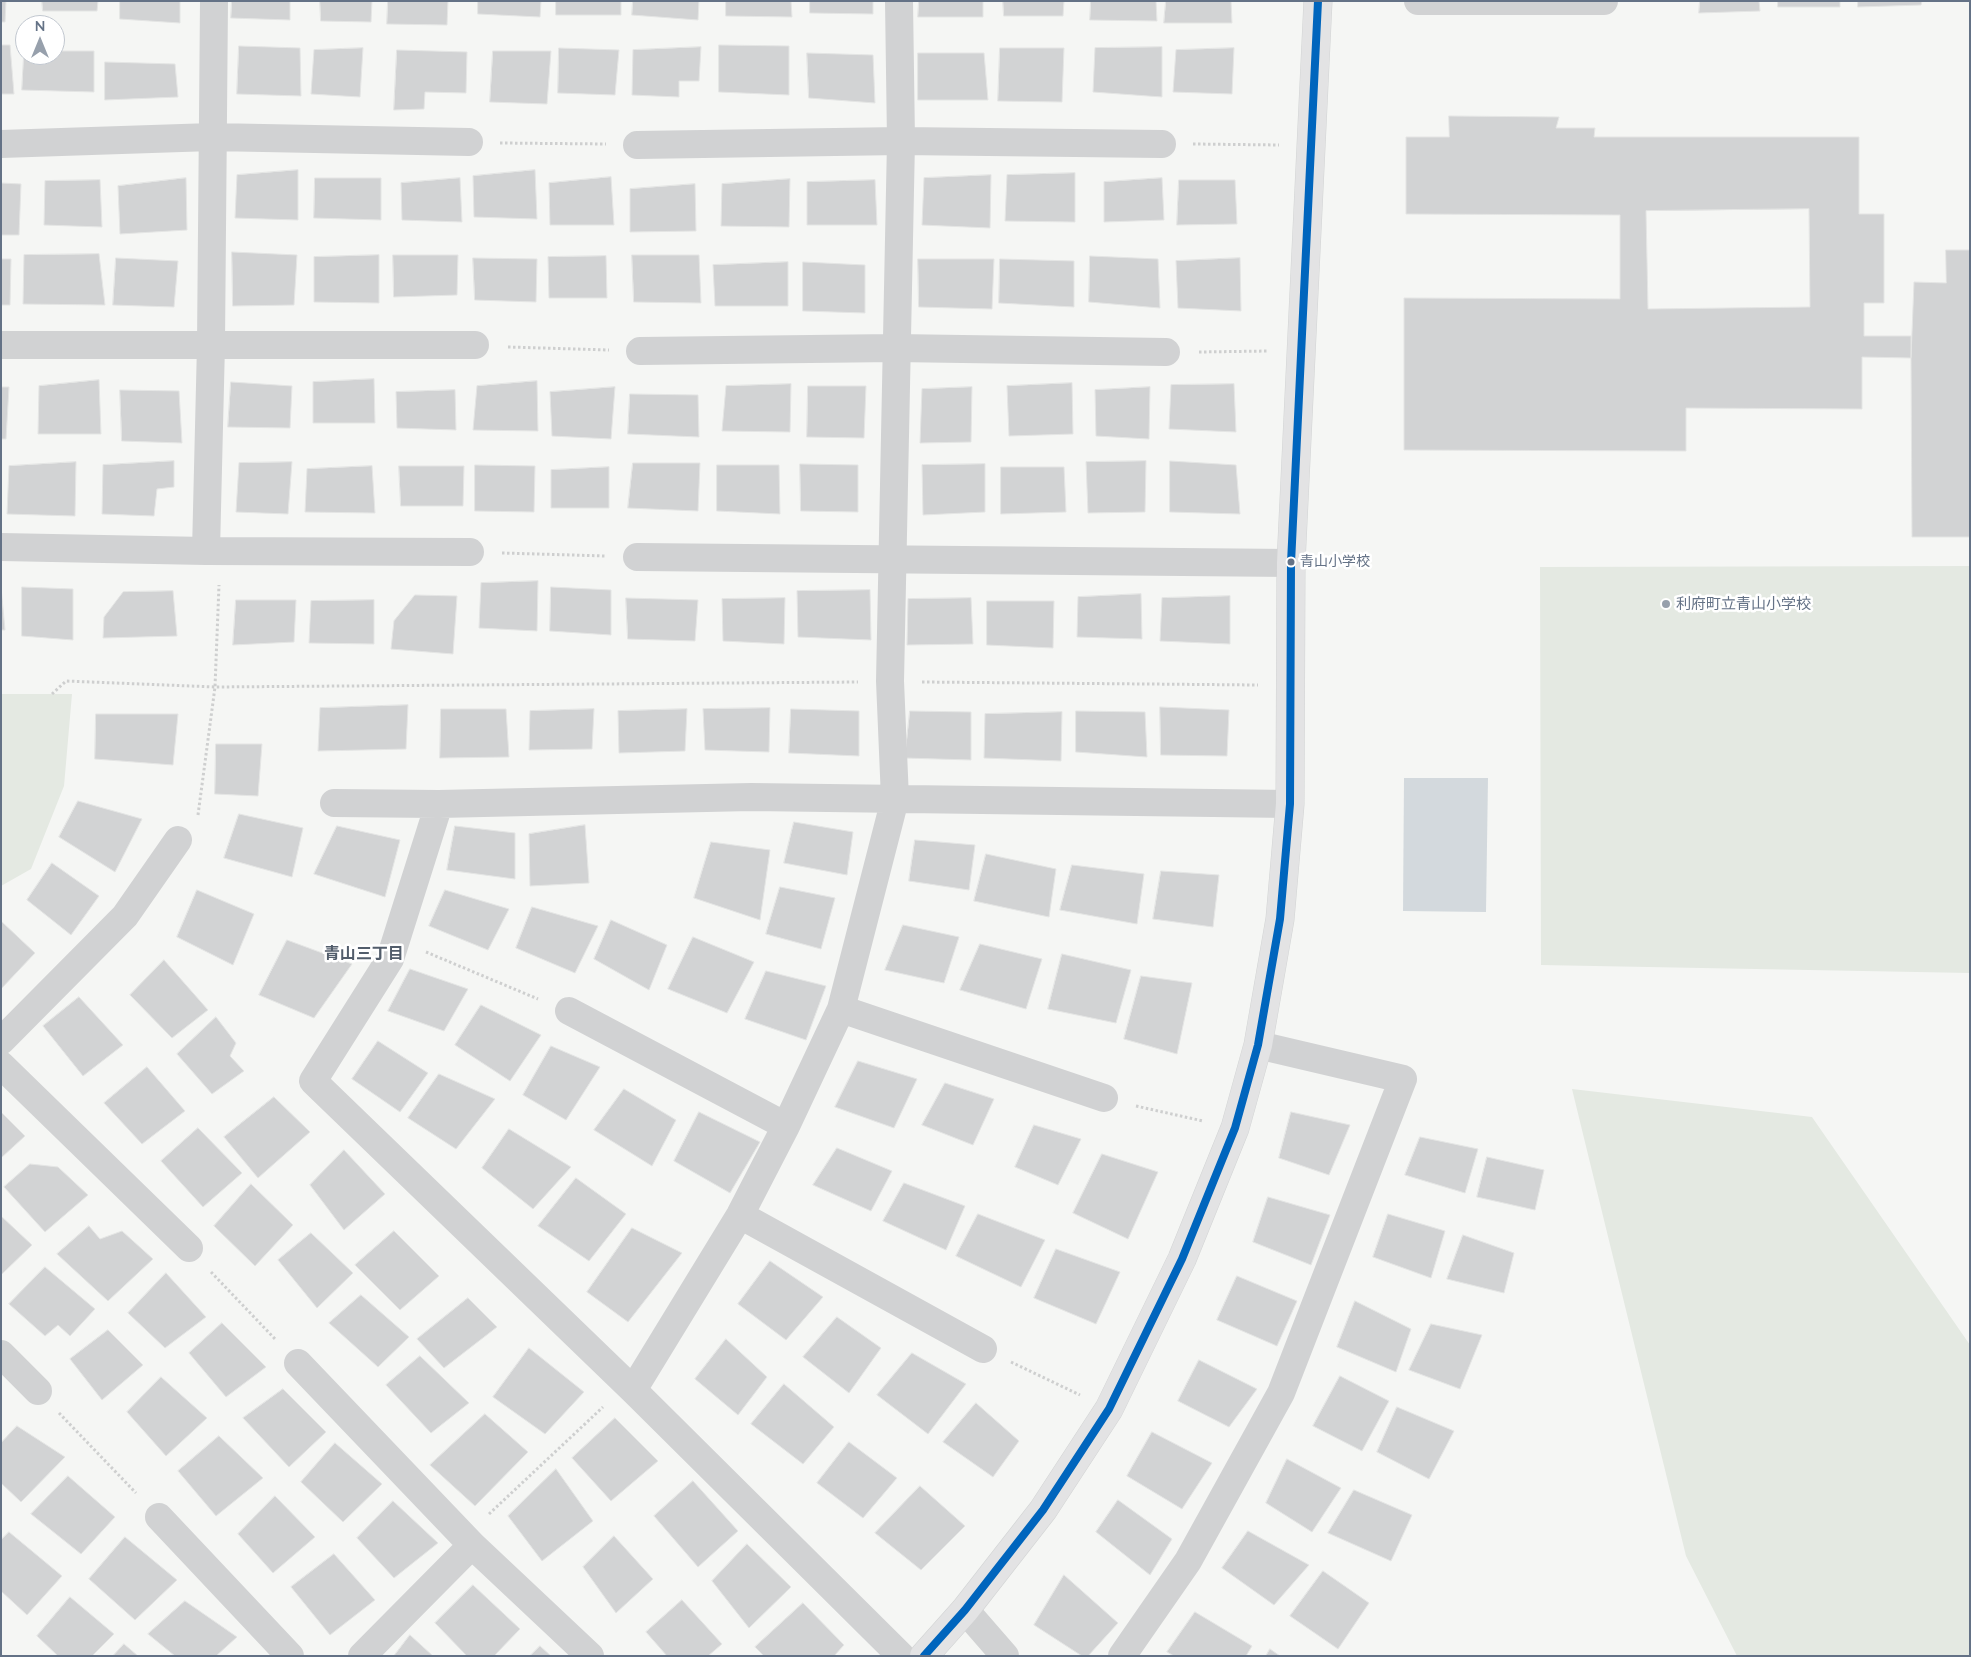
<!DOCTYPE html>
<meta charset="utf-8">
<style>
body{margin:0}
#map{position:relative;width:1971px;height:1657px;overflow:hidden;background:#f5f6f4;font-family:Mulish,sans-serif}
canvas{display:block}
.frame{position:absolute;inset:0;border:2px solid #647286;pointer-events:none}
.north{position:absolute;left:15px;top:15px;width:50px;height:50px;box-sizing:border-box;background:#fff;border:1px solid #c1c7cf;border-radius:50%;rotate:0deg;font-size:14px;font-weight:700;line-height:20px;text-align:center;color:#647286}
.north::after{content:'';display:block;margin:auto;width:18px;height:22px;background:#97a0ac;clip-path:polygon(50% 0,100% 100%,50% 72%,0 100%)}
</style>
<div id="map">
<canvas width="1971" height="1657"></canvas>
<div class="frame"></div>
<div class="north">N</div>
</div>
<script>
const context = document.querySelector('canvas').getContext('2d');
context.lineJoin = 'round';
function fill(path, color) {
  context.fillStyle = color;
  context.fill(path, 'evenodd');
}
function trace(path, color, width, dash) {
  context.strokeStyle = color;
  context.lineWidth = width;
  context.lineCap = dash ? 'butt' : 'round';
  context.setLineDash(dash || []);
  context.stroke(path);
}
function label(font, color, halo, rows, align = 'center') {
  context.font = font + ' Mulish,"Noto Sans JP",sans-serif';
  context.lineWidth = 5;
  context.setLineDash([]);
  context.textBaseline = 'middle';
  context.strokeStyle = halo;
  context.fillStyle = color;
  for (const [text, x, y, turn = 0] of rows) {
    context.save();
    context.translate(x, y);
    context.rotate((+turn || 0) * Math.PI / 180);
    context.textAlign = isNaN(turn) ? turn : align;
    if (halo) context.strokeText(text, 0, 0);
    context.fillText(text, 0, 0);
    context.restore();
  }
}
const green = new Path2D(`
 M1970 566V973L1541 965 1540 567Z
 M1 694H72L64 786 31 869 1 886Z
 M1572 1089 1812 1117 1970 1345V1656H1737L1686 1556Z`);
const water = new Path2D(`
 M1404 778H1488L1486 912 1403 911Z`);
const building = new Path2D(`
 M1 1H6L5 22H1Z
 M42 1H98L97 11H43Z
 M120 1H180V23L120 19Z
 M232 1H290V20L231 18Z
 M320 1H372L371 22 321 21Z
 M388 1H448L447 25 387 24Z
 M478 1H541L540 17 478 14Z
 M556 1H621V15H556Z
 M633 1H699L698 20 632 15Z
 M726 1H791L792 17 726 16Z
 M810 1H873V14L810 13Z
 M919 1H983V17H918Z
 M1003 1H1064L1063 16H1004Z
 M1091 1H1156L1157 21 1090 20Z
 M1166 1H1231L1232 23H1164Z
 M1700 1H1759L1760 11 1699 13Z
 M1778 1H1840V7H1778Z
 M1858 1H1922L1921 5 1858 7Z
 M1 45H10L14 94H1Z
 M719 45 789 46V95L719 92Z
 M239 46 300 48 301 96 237 94Z
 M701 47 699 81H679V97L632 95 633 50Z
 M1162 47V97L1093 92 1095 48Z
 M363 48 360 97 311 94 314 50Z
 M559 48 619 50 615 95 558 93Z
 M1000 48H1064L1062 102 998 101Z
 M1234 48 1232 94 1173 92 1176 50Z
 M397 50 467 52 466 93 425 92 424 109 394 110Z
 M24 51 25 55H55V51H94V92L22 90Z
 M493 51H551L547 104 490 102Z
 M807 53 873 55 875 103 809 98Z
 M918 53H984L988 100H918Z
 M105 62 175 64 178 97 105 100Z
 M1449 116 1559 117 1556 128H1595L1594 137H1859V214H1884V303H1864V336H1911V358L1862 357V409L1686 408V451L1404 450V298L1620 299V215L1406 214V137H1449ZM1809 209 1810 307 1648 309 1646 211Z
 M298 170V220L235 218 237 175Z
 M535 170 537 219 474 217 473 176Z
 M1075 173V222L1005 221 1007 175Z
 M991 175 990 228 922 225 924 178Z
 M611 177 614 225H550L549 183Z
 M186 178 187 230 120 234 118 186Z
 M315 178H381V220L314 218Z
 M460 178 462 222 402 220 401 183Z
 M1162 178 1164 220 1104 222V182Z
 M790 179 789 227 721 226 722 184Z
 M100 180 102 227 44 225 45 181Z
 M875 180 877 225H807V182Z
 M1179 180H1235L1237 224 1177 225Z
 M1 183 21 184 19 235H1Z
 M695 184 696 231 630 232V189Z
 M1946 250H1970V537H1912L1911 358 1914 282 1946 283Z
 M232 252 297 255 294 305 233 306Z
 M99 254 105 305 23 304 24 255Z
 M379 255V303L314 302V257Z
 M393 255H458L457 295 394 297Z
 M632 255H699L701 303 634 302Z
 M606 256 607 298H549L548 257Z
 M1090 256 1158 259 1160 308 1089 302Z
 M116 258 178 261 174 307 113 305Z
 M473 258 537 259 536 302 475 300Z
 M1240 258 1241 311 1178 308 1176 261Z
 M1 259H11L10 305H1Z
 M918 259H994L992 309 919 307Z
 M1000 259 1074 261V307L999 303Z
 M788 262V306H715L713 265Z
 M803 262 865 265V313L803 311Z
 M374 379 375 423H313V382Z
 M99 380 101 434H38L39 386Z
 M537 381 538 431 473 430 477 386Z
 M231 382 292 386 290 428 228 427Z
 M1072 383 1073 434 1009 436 1007 386Z
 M791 384 790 432 722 431 726 386Z
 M1234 384 1236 432 1169 429 1171 385Z
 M808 386H866L864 438 807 437Z
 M1 387H9L6 439H1Z
 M615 387 611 439 552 436 550 392Z
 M972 387 971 442 920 443 922 389Z
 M1150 387 1149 439 1096 436 1095 390Z
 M120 390 179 391 182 443 122 441Z
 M455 390 456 430 397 428 396 392Z
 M630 394 698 395 699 437 628 434Z
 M174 461V487L157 489 154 516 102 514 103 465Z
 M1146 461 1145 512 1088 513 1086 462Z
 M1170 461 1236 465 1240 514 1170 512Z
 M76 462 75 516 7 514 9 466Z
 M292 462 288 514 236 512 239 463Z
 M633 463H700L698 511 628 508Z
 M800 464 858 465V512L801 511Z
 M985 464V512L923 515 922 465Z
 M475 465 535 466 534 512 475 511Z
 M717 465H779L780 514 717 511Z
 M372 466 375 513 305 512 307 469Z
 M399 466H464L463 506H401Z
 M609 467V508H551V470Z
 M1001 467H1064L1066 512 1001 514Z
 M538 581 537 631 479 628 481 583Z
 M1 587 5 630H1Z
 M22 587 73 589V640L22 636Z
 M551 587 611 590V635L550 631Z
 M870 590 871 640 798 637 797 591Z
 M173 591 177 636 103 638 104 617 123 592Z
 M1141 594 1142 639 1077 637 1078 597Z
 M415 595 457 596 453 654 391 649 394 621Z
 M1230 596V644L1160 641 1162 598Z
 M626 598 698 600 695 641 628 639Z
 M785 598 784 644 723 641 722 599Z
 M971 598 973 644 907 645 908 599Z
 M236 600H296L294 642 233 645Z
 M374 600V644L309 643 311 601Z
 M987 601H1054L1053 648 987 645Z
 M408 705 406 749 318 751 320 708Z
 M1160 707 1229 710 1227 756 1161 755Z
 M770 708 769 752 705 750 703 709Z
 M441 709H506L509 757 440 758Z
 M594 709 592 749 529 750 530 711Z
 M687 709 685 751 619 753 618 711Z
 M791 709 859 711V756L789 753Z
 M910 711 971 712V760L905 758Z
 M1076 711 1145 712 1147 757 1076 752Z
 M1062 712 1061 761 984 758 985 714Z
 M96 714H178L173 765 95 759Z
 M216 744H262L258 796 215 794Z
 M78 801 142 819 115 872 59 837Z
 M239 814 303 828 292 877 224 858Z
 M794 822 853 832 847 875 784 863Z
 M585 825 589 883 530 886 529 834Z
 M337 826 400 840 385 897 314 874Z
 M455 826 515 833V879L447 870Z
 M915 840 975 845 969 890 909 881Z
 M711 842 770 850 760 920 694 898Z
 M986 854 1056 869 1049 917 974 901Z
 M52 863 99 896 71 935 27 900Z
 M1072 865 1144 874 1137 924 1060 910Z
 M1161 871 1219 875 1213 927 1153 919Z
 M780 887 835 898 821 949 766 934Z
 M197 890 254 914 233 965 177 937Z
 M445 890 509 909 488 950 429 926Z
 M532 907 598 926 575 973 516 948Z
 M611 920 667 945 649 990 594 959Z
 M1 921 35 953 1 989Z
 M903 925 959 937 944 983 885 970Z
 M693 937 754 962 727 1013 668 989Z
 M287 940 352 964 314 1018 259 995Z
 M980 944 1042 959 1026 1009 960 990Z
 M1062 954 1131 970 1116 1023 1048 1009Z
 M164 960 208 1010 172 1038 130 995Z
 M410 969 468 989 444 1031 388 1011Z
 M766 971 826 986 806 1040 745 1019Z
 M1141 976 1192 983 1177 1054 1124 1039Z
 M79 997 123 1045 83 1076 43 1026Z
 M481 1005 541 1035 510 1081 455 1045Z
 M216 1017 236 1043 230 1056 244 1071 212 1094 177 1054Z
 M378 1041 428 1073 400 1112 352 1079Z
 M551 1046 600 1067 566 1120 523 1095Z
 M858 1061 917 1079 894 1128 835 1107Z
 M147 1067 185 1111 142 1144 104 1103Z
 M439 1074 495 1099 456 1149 408 1118Z
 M945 1083 994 1099 973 1145 922 1125Z
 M624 1089 676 1120 652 1166 594 1130Z
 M274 1097 310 1132 258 1178 224 1137Z
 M1 1112 25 1136 1 1158Z
 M699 1112 760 1142 730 1193 674 1161Z
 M1291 1112 1350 1125 1329 1175 1279 1158Z
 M1034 1125 1081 1139 1058 1185 1015 1167Z
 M198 1128 242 1173 203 1207 161 1161Z
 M509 1129 571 1167 533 1209 482 1168Z
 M1420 1137 1478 1149 1465 1193 1405 1175Z
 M837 1148 892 1171 871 1211 813 1185Z
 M344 1150 385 1194 344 1230 310 1185Z
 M1102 1154 1158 1172 1128 1239 1073 1213Z
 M1487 1157 1544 1170 1535 1210 1477 1197Z
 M30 1164 58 1167 88 1195 45 1232 4 1187Z
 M576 1178 626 1214 589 1261 538 1226Z
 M904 1183 965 1206 946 1250 883 1221Z
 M251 1184 293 1225 255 1266 214 1226Z
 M1268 1197 1330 1215 1311 1265 1253 1242Z
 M978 1214 1045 1240 1021 1287 956 1256Z
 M1388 1214 1445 1231 1431 1278 1373 1257Z
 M1 1216 32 1245 1 1275Z
 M89 1226 100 1239 122 1231 153 1259 108 1301 57 1254Z
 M632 1228 682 1253 628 1322 587 1292Z
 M394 1231 439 1276 400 1310 355 1265Z
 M311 1233 353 1273 317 1308 278 1260Z
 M1463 1235 1514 1253 1504 1293 1447 1279Z
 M1056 1249 1120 1272 1096 1324 1034 1298Z
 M770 1261 823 1297 786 1340 738 1304Z
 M45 1267 95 1309 70 1336 58 1325 45 1336 9 1304Z
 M166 1273 206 1317 165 1348 128 1313Z
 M1237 1276 1297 1301 1277 1346 1217 1320Z
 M361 1295 409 1337 378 1367 329 1323Z
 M468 1298 497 1327 444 1368 417 1339Z
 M1355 1301 1411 1329 1396 1372 1337 1347Z
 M837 1317 881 1348 849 1393 803 1357Z
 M222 1323 266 1367 226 1397 189 1353Z
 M1431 1324 1482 1335 1460 1389 1409 1370Z
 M108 1330 143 1365 102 1400 70 1359Z
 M726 1339 767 1377 738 1415 695 1379Z
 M529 1348 584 1392 545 1434 493 1397Z
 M912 1353 966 1384 928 1434 877 1395Z
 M420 1356 469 1403 431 1433 386 1385Z
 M1199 1360 1257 1389 1229 1427 1178 1401Z
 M1340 1376 1389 1401 1362 1451 1313 1426Z
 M161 1377 207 1418 166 1456 127 1412Z
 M784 1384 834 1427 803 1464 751 1424Z
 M283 1389 326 1432 289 1467 243 1418Z
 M976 1403 1019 1441 993 1477 943 1442Z
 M1397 1407 1454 1431 1429 1479 1377 1452Z
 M485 1414 528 1452 475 1506 430 1465Z
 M615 1418 658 1461 611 1501 572 1458Z
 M17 1426 65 1457 21 1502 1 1483V1443Z
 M1152 1432 1212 1463 1182 1509 1127 1476Z
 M219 1436 263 1478 216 1516 178 1471Z
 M849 1442 897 1478 863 1518 817 1483Z
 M335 1443 382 1484 343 1522 301 1482Z
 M1287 1459 1341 1488 1312 1532 1266 1503Z
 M556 1469 593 1521 542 1561 508 1516Z
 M68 1476 115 1517 81 1554 31 1514Z
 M693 1481 738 1531 698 1567 654 1516Z
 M920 1486 965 1526 921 1570 875 1533Z
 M1354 1490 1412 1515 1391 1561 1328 1533Z
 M275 1496 315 1537 273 1573 238 1534Z
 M1118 1500 1172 1539 1150 1575 1096 1532Z
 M393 1501 438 1543 394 1578 357 1538Z
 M1248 1531 1309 1565 1274 1605 1222 1568Z
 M9 1532 62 1576 27 1615 1 1591V1540Z
 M614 1536 653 1579 616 1613 583 1567Z
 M125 1537 177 1580 135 1620 89 1579Z
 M747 1544 791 1587 749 1628 712 1581Z
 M334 1554 375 1600 330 1635 291 1587Z
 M1323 1571 1369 1603 1338 1649 1290 1616Z
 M1064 1575 1118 1623 1088 1656H1082L1034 1625Z
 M473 1585 520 1629 494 1656H467L435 1623Z
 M70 1597 114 1634 92 1656H58L37 1636Z
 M682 1600 722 1644 708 1656H667L646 1632Z
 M185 1601 237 1637 216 1656H175L148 1634Z
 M803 1603 844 1645 834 1656H764L755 1647Z
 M1195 1612 1252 1646 1246 1656H1174L1167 1652Z
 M410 1635 433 1656H394Z
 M124 1644 138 1656H113Z
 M540 1646 551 1656H530Z
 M1270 1649 1280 1656H1266Z`);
const path = new Path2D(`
 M500 143 606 144
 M1193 144 1279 145
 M508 347 609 350
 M1199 352 1268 351
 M502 553 606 556
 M922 682 1258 685
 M52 694 66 681 215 687 858 682
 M198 815 215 687 219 585
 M426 952 538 999
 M1136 1106 1203 1121
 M211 1272 276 1340
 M1011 1362 1080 1395
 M59 1413 136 1493
 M489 1514 603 1407`);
const street = new Path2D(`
 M1418 1H1604
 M1 144 212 137 469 142
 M637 145 901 141 1162 144
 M1 345H475
 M640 351 895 348 1166 352
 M1 547 206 551 470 552
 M206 551 211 344 214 1
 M637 557 1291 563
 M334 803 439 804 751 797 1290 804
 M439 804 390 959 313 1081 633 1390 901 1656
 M841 1009 1104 1098
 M569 1011 786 1126
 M1 1041 125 916 178 840
 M1 1065 189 1248
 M740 1215 983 1349
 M1 1354 38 1391
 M298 1363 472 1545 590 1656
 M633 1390 740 1215 786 1126 841 1009 895 799 890 681 901 141 899 1
 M159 1517 290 1656
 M965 1610 1005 1656
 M362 1656 472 1545
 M1122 1656 1188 1561 1281 1393 1403 1079 1258 1045`);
const secondary = new Path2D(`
 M924 1656 965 1610 1043 1510 1109 1409 1182 1259 1235 1128 1258 1045 1280 919 1290 804 1291 563 1318 1`);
const bus1 = new Path2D(`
 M924 1656 965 1610 1043 1510 1109 1409 1182 1259 1235 1128 1258 1045 1280 919 1290 804 1291 563 1318 1`);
const markers = [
 [1291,562,4.5,"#647286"],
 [1666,604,5,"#97a0ac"]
];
const busNames = [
 ["青山小学校",1300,562]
];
const poiNames = [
 ["利府町立青山小学校",1676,604]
];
const neighbourhoodNames = [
 ["青山三丁目",364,954]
];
fill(green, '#e4e9e2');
fill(water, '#d3d9dd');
fill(building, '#d2d3d4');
trace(building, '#e4e5e4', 1);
trace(secondary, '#d2d4d4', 29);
trace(path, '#cecfcf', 3, [2.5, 2.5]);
trace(street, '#d1d2d3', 28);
trace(secondary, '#e3e3e4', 28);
trace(bus1, '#0065bd', 8);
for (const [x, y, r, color] of markers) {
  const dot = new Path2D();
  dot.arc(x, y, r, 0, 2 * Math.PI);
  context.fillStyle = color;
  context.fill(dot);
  trace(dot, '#fff', 2);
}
label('14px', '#647286', '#fff', busNames, 'left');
label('15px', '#647286', '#fff', poiNames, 'left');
label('bold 16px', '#525d6b', '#fff', neighbourhoodNames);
</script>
